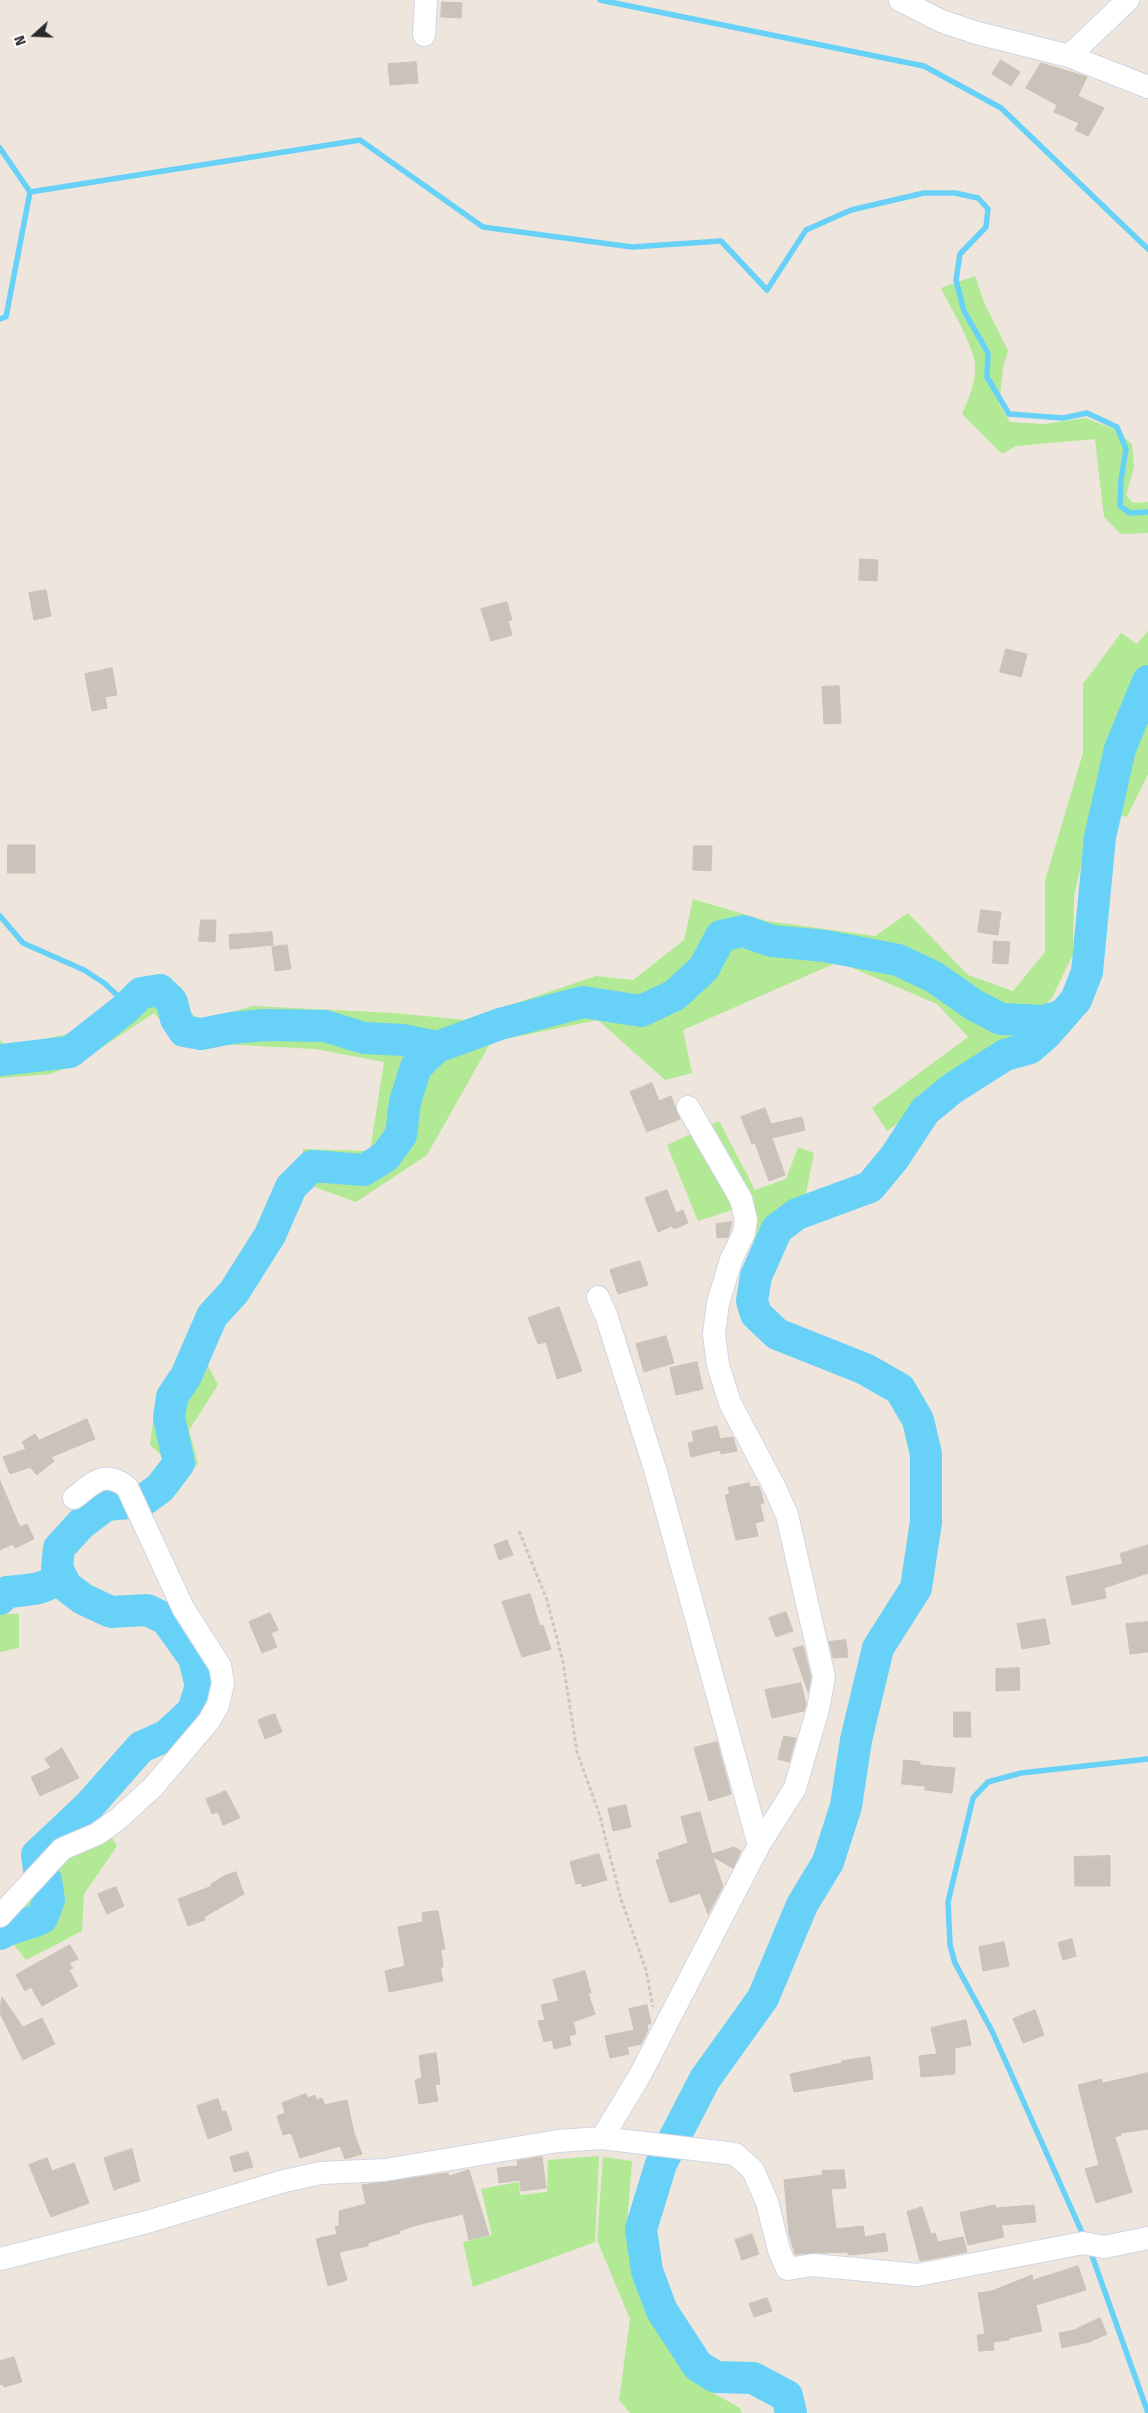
<!DOCTYPE html>
<style>
body{margin:0}
#map{position:relative;width:1148px;height:2413px;overflow:hidden;background:#eee6dc;font-family:"Fira Sans",sans-serif}
canvas{display:block}
.north{position:absolute;left:10px;top:10px;width:50px;height:50px;-webkit-text-stroke:4px #fff;paint-order:stroke;rotate:250deg;font-size:14px;font-weight:700;line-height:20px;text-align:center;color:#2b2b2b}
.north::after{content:'';display:block;margin:auto;width:18px;height:22px;background:#2b2b2b;clip-path:polygon(50% 0,100% 100%,50% 72%,0 100%)}
</style>
<div id="map">
<canvas width="1148" height="2413"></canvas>
<div class="north">N</div>
</div>
<script>
const context = document.querySelector('canvas').getContext('2d');
context.lineJoin = 'round';
function fill(path, color) {
  context.fillStyle = color;
  context.fill(path, 'evenodd');
}
function trace(path, color, width, dash) {
  context.strokeStyle = color;
  context.lineWidth = width;
  context.lineCap = dash ? 'butt' : 'round';
  context.setLineDash(dash || []);
  context.stroke(path);
}
const green = new Path2D(`
 M975 276 984 302 1008 351 1003 368 999 404 1010 422 1045 424 1085 418 1114 429 1132 444 1134 467 1126 495 1133 503 1148 502V533L1121 534 1104 517 1095 439 1016 446 1002 454 962 414C969 398 976 383 975 365 975 349 949 304 941 288Z
 M1148 631V774L1127 817 1094 808 1074 896 1073 954 1052 998 1005 1045 887 1131 872 1108 968 1037 937 1004 838 962 683 1030 692 1073 665 1080 598 1020 491 1042 427 1155 356 1202 301 1182 303 1149 370 1151 384 1062 315 1049 180 1042 154 1013 77 1064 50 1074 0 1078V1040L6 1047 82 1031 161 976 182 988 183 1017 205 1019 253 1006 394 1013 466 1020 596 976 633 980 684 940 693 899 767 921 875 936 908 913 968 975 1013 991 1045 952V881L1083 753V684L1121 633 1137 644Z
 M719 1121 755 1190 786 1179 798 1147 814 1153 806 1193 773 1214 761 1244 747 1239 732 1210 698 1221 667 1145Z
 M198 1347 218 1385 189 1430 198 1463 177 1493 152 1504 139 1486 168 1461 150 1445 157 1390Z
 M0 1614H19V1648L0 1652Z
 M111 1836 117 1846 84 1894 82 1931 26 1960 0 1927 66 1854Z
 M599 2156 595 2242 473 2287 463 2242 492 2235 481 2189 519 2182 520 2195 547 2192 548 2160Z
 M603 2157 632 2161 627 2225 647 2312 697 2384 740 2408 742 2413H630L619 2400 630 2319 597 2240Z`);
const stream = new Path2D(`
 M600 0 924 66 1001 108 1148 249
 M0 148 30 192 360 140 483 227 632 247 721 241 767 290 806 230 851 210 924 193H955L978 198 988 209 986 227 960 254 956 280 964 311 988 353 987 377 1009 414 1063 418 1087 413 1117 427 1126 449 1121 480 1120 506 1130 513 1148 512
 M0 319 6 317 30 192
 M0 916 23 943 84 970 104 983 118 996 132 1002
 M1084 2237 992 2031 955 1963 950 1945 948 1902 973 1798 988 1782 1021 1773 1148 1759
 M1090 2250 1148 2413`);
const river = new Path2D(`
 M0 1060 70 1052 126 1008 141 993 160 990 172 1002 176 1019 184 1031 201 1034 232 1028 265 1025 325 1026 364 1038 403 1040 437 1047
 M0 1599 7 1592C26 1590 47 1591 60 1575
 M39 1869 37 1855 88 1807 141 1747 166 1736 193 1711 201 1686 194 1658 166 1619 147 1610 111 1612 83 1599 66 1586 57 1568 59 1548 81 1524 106 1505 141 1502 160 1488 179 1463 169 1418 172 1397 186 1376 212 1316 234 1292 270 1235 291 1187 312 1166 364 1170 385 1157 401 1135 405 1102 416 1067 437 1047 500 1024 583 1002 641 1011 675 995 704 968 721 936 743 931 772 941 825 946 898 960 934 977 974 1005 1001 1019 1044 1021 1060 1016
 M0 1934C13 1926 28 1925 42 1918L49 1900 46 1880
 M791 2413 787 2396 753 2378 716 2377 698 2366 662 2311 647 2271 641 2229 661 2164 677 2133 705 2079 763 1998 802 1905 828 1862 846 1806 856 1740 878 1648 916 1588 926 1522V1454L918 1420 900 1389 865 1369 777 1334 756 1314 752 1301 756 1276 777 1229 797 1214 870 1187 894 1158 925 1111 953 1088 1005 1055 1030 1048 1045 1035 1076 1000 1087 972 1100 837 1120 749 1148 681`);
const building = new Path2D(`
 M442 2 462 3 461 18 441 17Z
 M1001 60 1020 72 1011 86 992 74Z
 M416 62 418 83 390 85 388 64Z
 M1041 63 1087 77 1078 96 1104 108 1088 136 1075 130 1079 123 1054 112 1057 105 1026 88Z
 M860 559 878 560 877 581 859 580Z
 M46 590 51 616 34 620 29 593Z
 M507 602 512 620 508 621 512 635 491 641 481 609Z
 M1006 649 1027 654 1021 677 1000 672Z
 M112 668 117 695 105 697 107 708 92 711 85 674Z
 M839 686 841 723 824 724 822 687Z
 M8 845H35V873H8Z
 M694 846H712L711 871 693 870Z
 M981 910 1001 912 998 935 978 932Z
 M201 920H216L215 942 199 941Z
 M272 932 273 945 230 949 229 935Z
 M994 941 1010 942 1008 964 993 963Z
 M287 945 291 969 275 971 272 947Z
 M652 1083 659 1101 671 1096 680 1119 647 1132 630 1092Z
 M765 1108 771 1124 802 1117 805 1130 772 1138 785 1175 769 1181 755 1143 752 1144 741 1117Z
 M667 1190 676 1213 683 1210 688 1223 674 1229 672 1226 658 1232 645 1198Z
 M732 1222 728 1237 717 1238 716 1224Z
 M640 1261 648 1285 618 1294 610 1270Z
 M559 1307 582 1371 557 1379 546 1342 538 1344 528 1318Z
 M666 1336 674 1363 644 1372 636 1344Z
 M697 1362 703 1389 676 1395 670 1368Z
 M87 1419 95 1439 51 1457 54 1461 37 1475 30 1467 10 1474 3 1457 26 1449 22 1442 35 1434 39 1440Z
 M717 1426 720 1439 733 1437 737 1451 721 1454 720 1450 691 1457 688 1443 694 1442 692 1432Z
 M0 1481 20 1527 27 1524 34 1539 15 1548 13 1544 0 1550Z
 M749 1483 750 1487 759 1486 764 1503 760 1504 764 1521 755 1523 758 1536 736 1540 725 1495 730 1494 728 1488Z
 M507 1540 513 1555 499 1560 494 1545Z
 M1148 1545V1573L1104 1588 1106 1598 1072 1605 1066 1577 1123 1564 1120 1554Z
 M530 1594 540 1626 543 1625 551 1649 522 1657 502 1602Z
 M786 1612 793 1631 776 1637 769 1618Z
 M270 1613 278 1630 271 1633 277 1647 262 1653 249 1622Z
 M1045 1619 1050 1644 1022 1649 1017 1624Z
 M1148 1622V1652L1130 1654 1126 1624Z
 M846 1640 848 1657 833 1658 829 1642Z
 M803 1646 811 1677 808 1692 793 1649Z
 M1019 1668 1020 1690 996 1691V1669Z
 M801 1683 806 1704 804 1711 772 1718 765 1690Z
 M954 1712H970L971 1737H954Z
 M275 1714 282 1732 265 1739 258 1720Z
 M784 1736 796 1738 789 1762 778 1759Z
 M717 1742 731 1794 709 1801 694 1748Z
 M62 1748 79 1778 40 1796 31 1777 51 1768 45 1759Z
 M904 1760 920 1762V1765L955 1768 952 1793 925 1790V1786L902 1784Z
 M226 1791 240 1818 223 1825 218 1812 212 1814 206 1799Z
 M626 1805 631 1827 613 1831 608 1809Z
 M700 1812 712 1854 734 1847 741 1851 733 1868 713 1857 723 1886 708 1914 700 1893 670 1903 656 1860 660 1859 658 1853 688 1843 681 1817Z
 M599 1854 607 1880 582 1887 581 1883 576 1884 570 1862Z
 M1110 1856V1886H1075L1074 1857Z
 M236 1872 244 1894 204 1917 205 1920 188 1926 178 1899 212 1886 211 1884 224 1876Z
 M116 1887 124 1906 107 1914 98 1894Z
 M438 1911 445 1949 441 1950 443 1967H440L443 1981 389 1992 385 1971 405 1966 398 1927 423 1922 422 1913Z
 M1072 1939 1076 1956 1063 1960 1058 1943Z
 M1004 1942 1009 1966 983 1971 979 1947Z
 M70 1945 78 1959 69 1963 73 1968 69 1970 78 1986 42 2006 31 1987 25 1991 16 1975Z
 M585 1971 591 1993H588L595 2014 573 2022 576 2034 569 2036 571 2045 554 2049 552 2040 544 2042 538 2021 545 2020 541 2005 559 2001 553 1980Z
 M2 1997 23 2027 42 2018 55 2044 23 2060 0 2013Z
 M647 2005 651 2024H647L648 2030 641 2044 627 2047 629 2054 610 2058 605 2036 634 2030 629 2009Z
 M1035 2010 1044 2035 1023 2043 1013 2019Z
 M966 2020 971 2045 955 2048V2074L921 2077 919 2056 937 2054 931 2028Z
 M436 2053 440 2084 435 2085 438 2101 419 2104 415 2080 422 2078 419 2056Z
 M870 2057 873 2079 794 2092 790 2074 842 2063V2061Z
 M1148 2073V2129L1121 2133V2135L1115 2137 1132 2192 1096 2203 1085 2169 1099 2165 1078 2085 1102 2079V2083Z
 M306 2094 308 2098 315 2095 317 2100 322 2098 325 2105 347 2100 354 2133 362 2154 345 2159 340 2146 300 2158 292 2135 290 2133 283 2135 277 2116 285 2113 282 2103Z
 M218 2099 222 2112 226 2111 232 2130 208 2139 197 2106Z
 M132 2149 140 2181 114 2190 104 2158Z
 M248 2152 253 2167 234 2172 230 2157Z
 M542 2157 546 2188 521 2191 520 2180 499 2183 497 2168 518 2166 517 2161Z
 M47 2158 52 2171 74 2163 89 2203 51 2217 29 2165Z
 M469 2170 489 2235 469 2240 463 2214 417 2225 399 2231 400 2233 368 2243V2246L339 2252 347 2280 328 2286 316 2239 337 2234 335 2227 339 2226V2211L366 2204 362 2185 448 2173 449 2176Z
 M844 2170 846 2188 831 2189 836 2229 863 2226 865 2237 885 2233 888 2251 849 2255 847 2252 795 2254 789 2234 784 2180 823 2175 822 2171Z
 M995 2205 996 2208 1034 2205 1036 2222 1001 2225 1004 2237 968 2245 960 2213Z
 M922 2207 931 2234 935 2233 938 2242 963 2237 967 2252 920 2261 907 2212Z
 M752 2234 759 2254 742 2260 735 2240Z
 M1078 2266 1086 2290 1036 2305 1042 2331 1009 2338V2340L993 2342 994 2350 979 2351 977 2335 985 2334 978 2293 992 2291 1032 2275 1033 2280Z
 M767 2298 772 2311 754 2317 749 2304Z
 M1100 2318 1107 2334 1089 2342 1062 2348 1059 2333 1074 2330Z
 M14 2357 22 2382 4 2387 3 2384 0 2385V2361Z`);
const path = new Path2D(`
 M519 1531 547 1600 563 1662 577 1752 599 1813 621 1899 646 1970 653 2007`);
const minor = new Path2D(`
 M900 0 941 21 977 33 1069 56 1148 87
 M424 35 426 0
 M1069 56 1128 0
 M688 1107 741 1199 746 1220 744 1233 731 1260 718 1303 714 1334 718 1365 730 1403 775 1488 787 1515 824 1677 818 1709 795 1788 759 1845
 M598 1297 606 1315 655 1469 759 1845 640 2075 602 2138
 M0 1916 62 1849 97 1834 118 1819 153 1787 209 1721 218 1705 223 1683 220 1666 183 1608 127 1487C103 1469 94 1483 74 1498
 M0 2259 147 2222 284 2181 321 2173 385 2170 558 2141 602 2138 735 2154 753 2170 767 2202 779 2250 787 2269 813 2265 917 2275 1083 2243 1104 2247 1148 2238`);
fill(green, '#b1e994');
trace(stream, '#67d1f8', 5.5);
trace(river, '#67d1f8', 32);
fill(building, '#c9c3bb');
trace(building, '#cac2b5', 1);
trace(minor, '#d1d5e5', 24);
trace(path, '#c8c8c8', 3, [4, 2.5]);
trace(minor, '#fff', 22);
</script>
